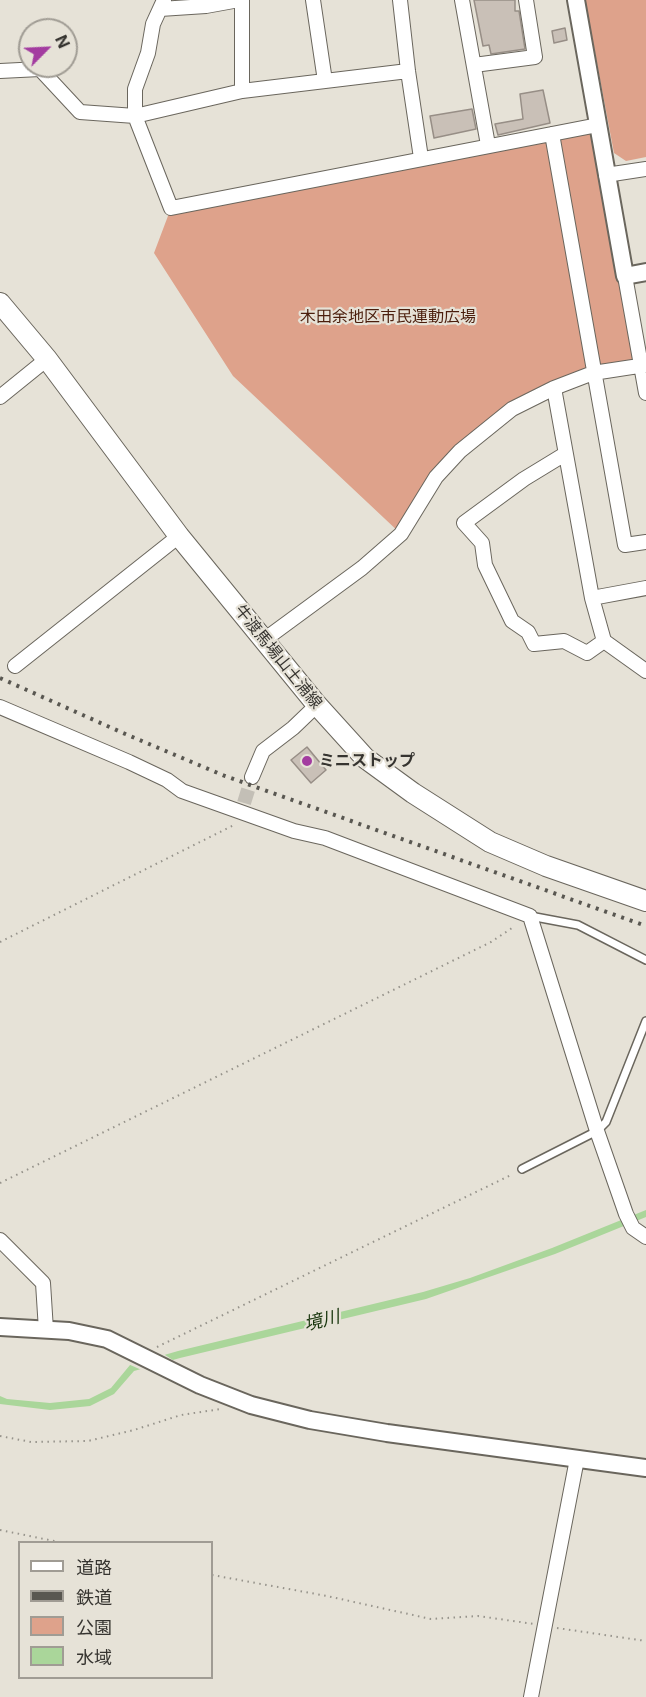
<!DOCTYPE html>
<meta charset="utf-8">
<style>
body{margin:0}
#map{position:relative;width:646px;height:1697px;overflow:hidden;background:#e6e2d7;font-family:Inter,"Noto Sans JP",sans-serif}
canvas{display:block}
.legend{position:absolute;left:18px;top:1541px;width:195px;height:138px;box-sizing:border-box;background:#e6e2d7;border:2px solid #a09c94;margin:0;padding:8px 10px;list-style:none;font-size:18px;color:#363430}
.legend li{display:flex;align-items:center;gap:12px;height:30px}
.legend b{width:30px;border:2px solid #a09c94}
.north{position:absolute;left:18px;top:18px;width:60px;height:60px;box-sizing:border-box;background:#e6e2d7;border:2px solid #a09c94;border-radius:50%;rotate:66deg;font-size:16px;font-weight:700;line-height:24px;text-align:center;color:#363430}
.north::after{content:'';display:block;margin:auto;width:21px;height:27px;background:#a33ca0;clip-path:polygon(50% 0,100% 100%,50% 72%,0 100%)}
</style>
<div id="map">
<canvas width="646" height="1697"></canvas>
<ul class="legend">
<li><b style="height:8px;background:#fff"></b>道路</li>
<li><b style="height:8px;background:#595751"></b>鉄道</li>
<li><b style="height:16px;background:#dea28b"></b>公園</li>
<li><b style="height:16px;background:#aad69a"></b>水域</li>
</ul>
<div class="north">N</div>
</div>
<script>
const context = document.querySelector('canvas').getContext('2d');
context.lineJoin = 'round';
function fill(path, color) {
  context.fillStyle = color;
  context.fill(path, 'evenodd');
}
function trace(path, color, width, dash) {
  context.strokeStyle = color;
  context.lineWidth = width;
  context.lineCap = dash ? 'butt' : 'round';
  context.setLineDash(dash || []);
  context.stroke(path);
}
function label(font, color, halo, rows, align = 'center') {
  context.font = font + ' Inter,"Noto Sans JP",sans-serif';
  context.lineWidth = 4.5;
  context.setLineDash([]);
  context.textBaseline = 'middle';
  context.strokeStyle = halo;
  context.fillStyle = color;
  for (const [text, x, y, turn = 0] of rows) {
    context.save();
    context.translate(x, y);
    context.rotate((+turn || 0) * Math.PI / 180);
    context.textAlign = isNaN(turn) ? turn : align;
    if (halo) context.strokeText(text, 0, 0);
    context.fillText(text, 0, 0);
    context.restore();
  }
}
const green = new Path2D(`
 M585 0H646V157L626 161 614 153Z
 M598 125 641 366 554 388 460 451 401 534 233 376 154 253 171 208Z`);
const water = new Path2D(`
 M646 1210V1217L555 1254 426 1299 180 1358 134 1371 114 1394 90 1406 50 1410 0 1404V1396L7 1399 50 1403 89 1399 111 1388 130 1365 178 1351 423 1292 470 1278 552 1248Z`);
const pier = new Path2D(`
 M162 1353 176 1362 144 1371 128 1364Z`);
const building = new Path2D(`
 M474 0H515V11H519L525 49 491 54 489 45 483 46Z
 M565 28 567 40 554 43 552 31Z
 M543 90 550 123 498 135 495 124 523 119 520 94Z
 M472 109 476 129 434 138 430 116Z
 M307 747 326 770 311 783 291 760Z`);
const minorTunnel = new Path2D(`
 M244 803 252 777`);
const path = new Path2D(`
 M0 942 236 824
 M0 1183 491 942 515 926
 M157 1347 513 1174
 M0 1436 31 1442 88 1441 134 1430 181 1415 221 1409
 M0 1530 59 1542
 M212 1575 327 1596 431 1619 478 1616 534 1624
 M557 1628 646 1641`);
const service = new Path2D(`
 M530 916 578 925 646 960
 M522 1169 597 1131 606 1122 646 1021`);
const minor = new Path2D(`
 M164 0 153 24 148 53 135 89V116L171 208 598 125
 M242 0V91
 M400 0 408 71 421 158
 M462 0 488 145
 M160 9 206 6 239 0
 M474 65 535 57 526 0
 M0 71 40 69 80 112 135 116 242 91 325 81 313 0
 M325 81 408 71
 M552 134 625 545 646 542
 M606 175 646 169
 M625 276 646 393
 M554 388 592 598 604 641 646 671
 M0 397 47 359
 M565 454 524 479 464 523 482 543 485 565 512 621 528 632 534 644 564 641 587 653 604 641
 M592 598 646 588
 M264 640 362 568 401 534 436 477 460 451 512 409 554 388 593 373 646 365
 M15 666 179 536
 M0 707 129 762 167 780 182 791 294 831 325 838 530 916 597 1131 626 1214 633 1228 646 1237
 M252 777 263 751 293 728 317 705
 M0 1240 43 1283 46 1330
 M531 1697 577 1459`);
const tertiary = new Path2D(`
 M576 0 625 276 646 272
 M0 1327 69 1331 107 1339 200 1385 251 1405 310 1420 387 1433 646 1468`);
const secondary = new Path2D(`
 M0 303 47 359 179 536 317 705 365 758 413 793 490 842 546 866 646 901`);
const rail = new Path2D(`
 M0 678 123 733 225 776 646 926`);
const markers = [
 [307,761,6,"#a33ca0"]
];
const parkNames = [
 ["木田余地区市民運動広場",388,317]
];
const streetNames = [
 ["牛渡馬場山土浦線",278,657,51]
];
const poiNames = [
 ["ミニストップ",319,761]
];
const waterNames = [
 ["境川",322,1321,-14]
];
fill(green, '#dea28b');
fill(water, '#aad69a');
fill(pier, '#e6e2d7');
fill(building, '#c9c0b7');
trace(building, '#978e86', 1.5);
trace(minorTunnel, '#c3bfb6', 14, [14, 7]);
trace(service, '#6a665d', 10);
trace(minor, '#6a665d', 16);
trace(tertiary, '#6a665d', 20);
trace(secondary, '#6a665d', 22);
trace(path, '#96938b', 2, [1.5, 4.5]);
trace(service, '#fff', 7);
trace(minor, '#fff', 14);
trace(tertiary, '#fff', 16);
trace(secondary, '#fff', 20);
trace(rail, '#595751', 4, [3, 6]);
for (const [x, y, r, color] of markers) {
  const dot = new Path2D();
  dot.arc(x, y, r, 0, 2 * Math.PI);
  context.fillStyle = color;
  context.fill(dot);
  trace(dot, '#e6e2d7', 2);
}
label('16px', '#4b1e0c', '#e6e2d7', parkNames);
label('16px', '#363430', '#e6e2d7', streetNames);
label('bold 16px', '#363430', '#e6e2d7', poiNames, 'left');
label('italic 18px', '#19360d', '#e6e2d7', waterNames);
</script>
